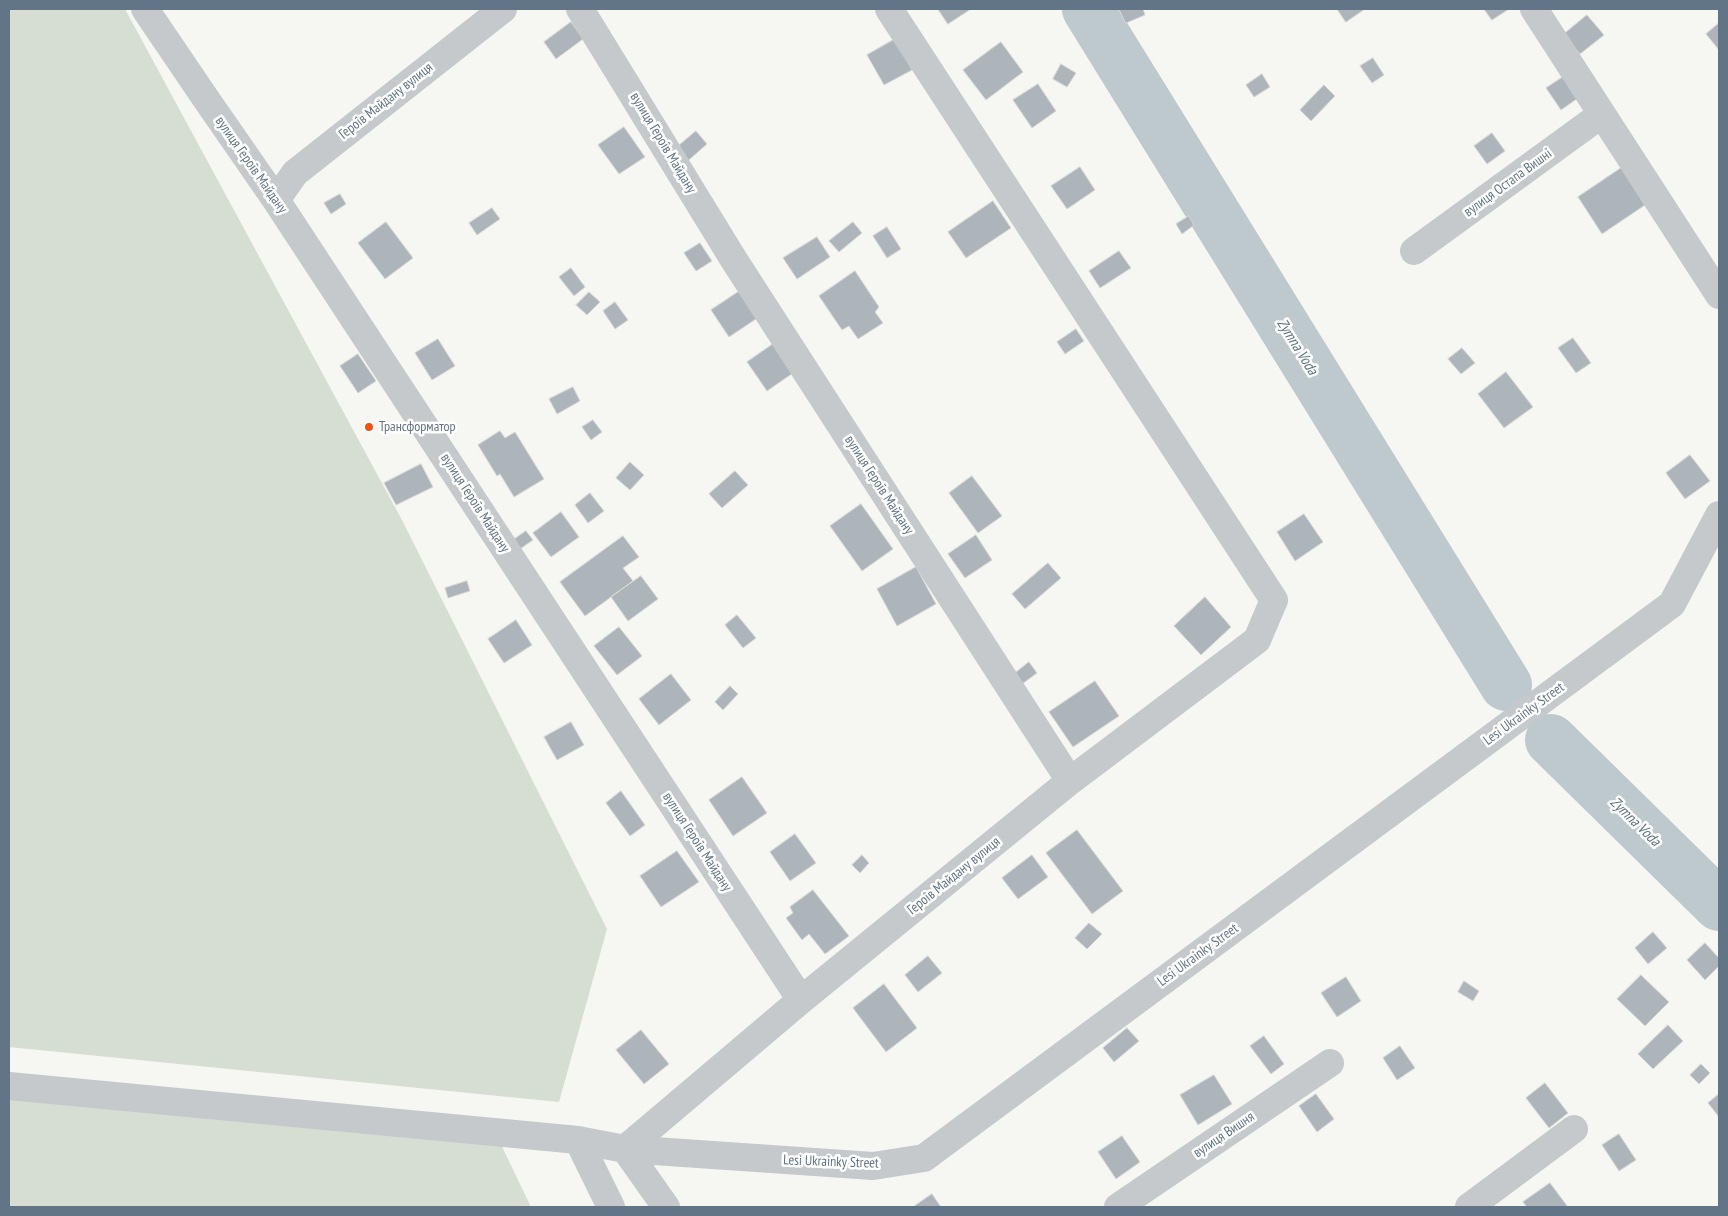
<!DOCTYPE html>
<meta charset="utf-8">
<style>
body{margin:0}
#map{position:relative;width:1728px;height:1216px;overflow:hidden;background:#f6f6f2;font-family:"PT Sans Narrow",sans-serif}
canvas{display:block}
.frame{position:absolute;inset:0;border:10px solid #627586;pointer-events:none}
</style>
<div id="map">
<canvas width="1728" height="1216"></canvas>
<div class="frame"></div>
</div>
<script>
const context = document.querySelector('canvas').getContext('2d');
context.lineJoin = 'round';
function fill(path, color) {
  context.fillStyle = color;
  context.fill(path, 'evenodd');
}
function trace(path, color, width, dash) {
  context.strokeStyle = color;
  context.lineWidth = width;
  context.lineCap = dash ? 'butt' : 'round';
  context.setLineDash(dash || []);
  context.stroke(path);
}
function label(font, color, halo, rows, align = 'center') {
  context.font = font + ' "PT Sans Narrow",sans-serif';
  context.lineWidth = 5;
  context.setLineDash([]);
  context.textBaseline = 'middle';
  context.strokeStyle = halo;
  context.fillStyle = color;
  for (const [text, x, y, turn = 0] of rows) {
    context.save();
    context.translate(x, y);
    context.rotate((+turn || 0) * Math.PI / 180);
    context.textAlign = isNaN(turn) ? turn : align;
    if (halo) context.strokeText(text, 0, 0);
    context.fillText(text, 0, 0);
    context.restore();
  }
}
const green = new Path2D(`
 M9 9H125L403 522 607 929 559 1102 9 1047Z
 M9 1095 495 1132 531 1207H9Z`);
const river = new Path2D(`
 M1088 9 1506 685
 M1551 740 1719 905`);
const building = new Path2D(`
 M938 9H971L948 24Z
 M1119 9H1143L1145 15 1126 23Z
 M1337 9H1365L1346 22Z
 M1484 9H1509L1492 20Z
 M1587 15 1604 35 1580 54 1564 34Z
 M571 22 583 39 556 59 544 42Z
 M1719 23V50L1706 34Z
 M895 39 912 70 884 85 867 55Z
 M1001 42 1023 72 986 100 963 70Z
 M1373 58 1384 75 1372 83 1360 66Z
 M1061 64 1076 73 1067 87 1053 79Z
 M1262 74 1270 87 1254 97 1246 85Z
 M1566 75 1581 96 1561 110 1546 88Z
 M1038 84 1056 111 1032 128 1013 100Z
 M1324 85 1335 96 1311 121 1300 110Z
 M624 127 645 157 619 174 598 145Z
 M696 131 707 144 682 166 670 153Z
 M1492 133 1505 151 1487 164 1474 146Z
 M1080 167 1095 190 1067 209 1051 186Z
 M1621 168 1645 205 1602 234 1578 197Z
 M340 194 346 204 331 214 324 203Z
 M993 201 1011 228 966 258 948 232Z
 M492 208 500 219 477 235 469 223Z
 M1189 216 1194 225 1182 234 1176 224Z
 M386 222 413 258 385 279 358 243Z
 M853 222 862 233 839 252 829 241Z
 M887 227 901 249 887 258 873 236Z
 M817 237 830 257 797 279 783 258Z
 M700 243 712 261 696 271 684 253Z
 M1119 251 1131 268 1100 288 1089 271Z
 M571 268 585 287 574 296 559 277Z
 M855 271 879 307 875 312 883 323 858 339 849 326 842 330 819 296Z
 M741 290 759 317 729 337 711 310Z
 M589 292 600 302 587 315 576 305Z
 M615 302 628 320 615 329 603 311Z
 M1076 329 1084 341 1065 354 1057 342Z
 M1573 338 1591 363 1576 373 1558 348Z
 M438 339 455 366 432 380 415 353Z
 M773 344 793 373 767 391 747 362Z
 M1462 348 1475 363 1461 374 1448 359Z
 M358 354 376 381 358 393 340 366Z
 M1506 372 1533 407 1504 428 1478 394Z
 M573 387 580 401 557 414 549 399Z
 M593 420 602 432 591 440 582 427Z
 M500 431 505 438 515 432 544 479 514 497 500 474 497 476 478 445Z
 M1690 455 1710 481 1685 499 1666 473Z
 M630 462 644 475 630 490 616 478Z
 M421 464 433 487 396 505 384 483Z
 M735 471 748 485 722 508 709 494Z
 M972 476 1002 516 978 533 949 493Z
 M590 493 604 511 588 523 575 505Z
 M861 504 893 549 862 571 830 526Z
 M561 512 579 537 551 557 533 533Z
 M1304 514 1323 542 1295 561 1277 532Z
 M526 531 533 540 520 549 513 540Z
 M976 535 992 560 965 578 948 554Z
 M623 536 639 557 623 568 633 581 585 616 560 582Z
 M1048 563 1061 578 1025 609 1012 594Z
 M916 567 936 604 897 626 877 589Z
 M641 576 658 599 628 621 611 597Z
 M467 581 470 591 448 598 445 588Z
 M1205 597 1231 627 1201 655 1174 626Z
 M737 615 756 638 743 648 725 625Z
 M516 620 532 645 504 663 488 639Z
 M619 627 642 656 617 675 594 646Z
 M1029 662 1037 673 1022 684 1014 674Z
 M671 674 691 700 659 725 639 699Z
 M1095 681 1119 716 1073 747 1049 712Z
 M730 686 738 694 723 710 715 702Z
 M571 722 584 745 557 760 544 737Z
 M742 777 767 813 733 836 709 800Z
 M621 791 645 825 630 836 606 803Z
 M1077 830 1123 891 1092 914 1046 853Z
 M795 834 816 863 790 881 770 852Z
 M677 851 699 882 661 907 640 876Z
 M862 855 869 863 860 873 852 865Z
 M1032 855 1048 877 1018 899 1002 878Z
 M813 890 849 936 825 954 809 934 802 940 786 918 793 913 790 907Z
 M1089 923 1102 934 1087 949 1075 938Z
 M1653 932 1667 948 1648 964 1635 948Z
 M1705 943 1719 958V966L1705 980 1687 960Z
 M928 956 942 973 918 992 905 975Z
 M1641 975 1669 1002 1645 1026 1617 999Z
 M1346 977 1361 1001 1337 1017 1321 993Z
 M1464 981 1479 991 1473 1001 1458 992Z
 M884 984 917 1028 886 1052 853 1008Z
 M1668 1025 1683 1041 1653 1069 1638 1054Z
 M1127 1028 1139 1041 1114 1062 1103 1048Z
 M641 1030 669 1064 644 1084 616 1050Z
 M1264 1036 1284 1064 1271 1074 1250 1046Z
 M1400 1046 1415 1068 1397 1080 1383 1058Z
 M1701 1064 1710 1073 1699 1084 1690 1075Z
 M1214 1075 1232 1104 1198 1125 1180 1095Z
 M1545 1083 1568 1113 1549 1128 1526 1098Z
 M1316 1094 1334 1119 1317 1132 1299 1106Z
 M1719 1094V1117L1708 1103Z
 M1619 1134 1636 1160 1619 1171 1602 1145Z
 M1122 1136 1140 1162 1116 1179 1098 1152Z
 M1550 1183 1568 1207H1527L1523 1202Z
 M932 1194 941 1207H913Z`);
const minor = new Path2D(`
 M145 9 206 99 276 200 801 1000
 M580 9 734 260 1070 781
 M1534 9 1719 295
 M276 200 295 173 503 9
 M1414 251 1602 114
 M9 1086 578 1140 625 1149 873 1166 924 1158 1672 604 1719 515
 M578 1140 611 1207
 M666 1207 625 1149 801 1000 1070 781 1257 640 1274 600 889 9
 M1118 1207 1330 1063
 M1469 1207 1574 1129`);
const markers = [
 [369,427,5,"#f35015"]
];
const streetNames = [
 ["Героїв Майдану вулиця",386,101,-38],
 ["вулиця Героїв Майдану",663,143,59],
 ["вулиця Героїв Майдану",251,165,55],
 ["вулиця Остапа Вишні",1508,183,-36],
 ["вулиця Героїв Майдану",879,485,57],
 ["вулиця Героїв Майдану",475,503,57],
 ["Lesi Ukrainky Street",1524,714,-36],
 ["вулиця Героїв Майдану",697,842,57],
 ["Героїв Майдану вулиця",954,876,-39],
 ["Lesi Ukrainky Street",1198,955,-36],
 ["вулиця Вишня",1224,1135,-34],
 ["Lesi Ukrainky Street",831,1162,2]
];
const poiNames = [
 ["Трансформатор",379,427]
];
const waterNames = [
 ["Zymna Voda",1297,347,58],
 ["Zymna Voda",1635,822,44]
];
fill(green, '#d6ded3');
trace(river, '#bec9ce', 52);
fill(building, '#adb5bb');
trace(building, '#d7d7d5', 1);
trace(minor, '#c5c9cc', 28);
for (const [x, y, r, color] of markers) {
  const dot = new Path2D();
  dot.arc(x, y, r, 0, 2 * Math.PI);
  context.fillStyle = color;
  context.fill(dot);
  trace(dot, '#fff', 2);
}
label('14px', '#627586', '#fff', streetNames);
label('14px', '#627586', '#fff', poiNames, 'left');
label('italic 15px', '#5e7783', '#fff', waterNames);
</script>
